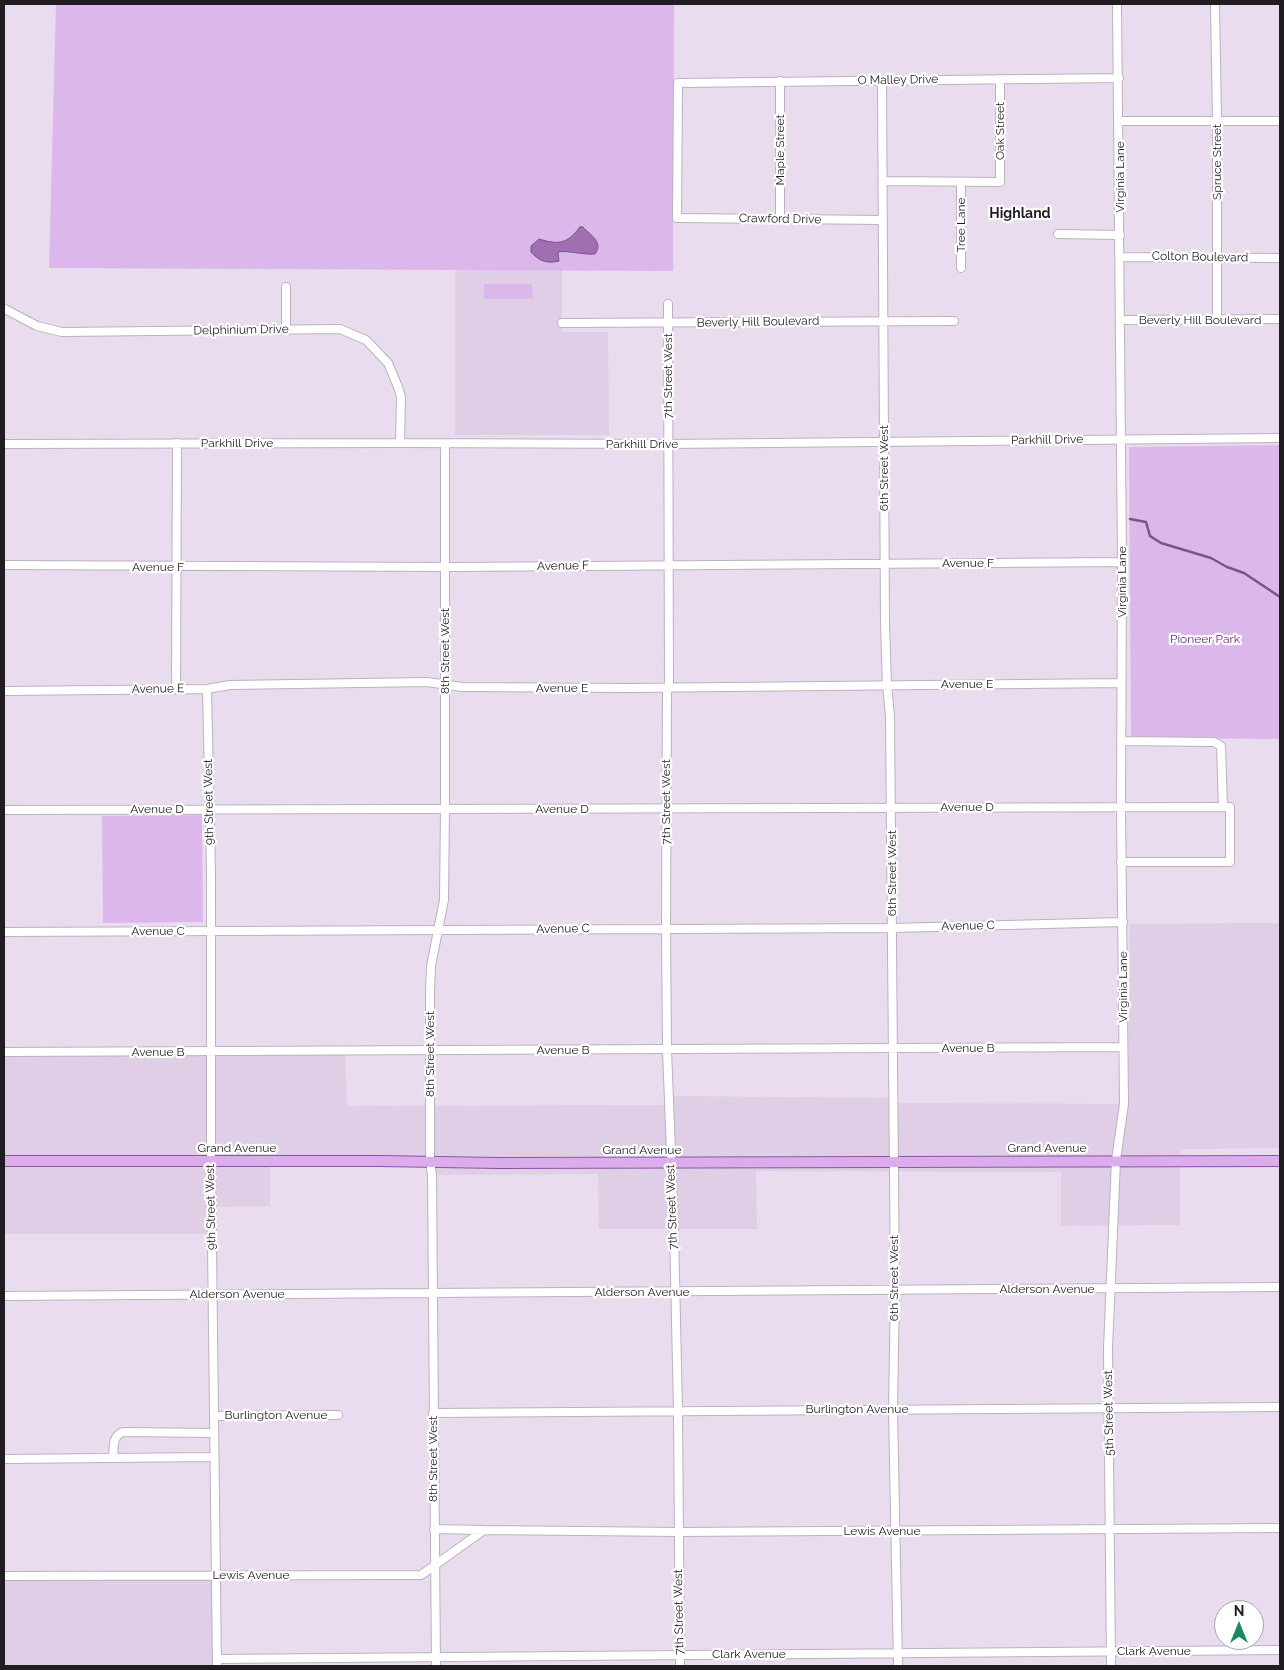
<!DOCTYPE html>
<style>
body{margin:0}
#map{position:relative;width:1284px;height:1670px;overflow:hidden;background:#e9dcee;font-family:Raleway,sans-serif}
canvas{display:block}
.frame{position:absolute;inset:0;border:5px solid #201c22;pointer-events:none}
.north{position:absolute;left:1214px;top:1600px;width:50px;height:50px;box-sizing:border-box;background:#fff;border:1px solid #a6a4a7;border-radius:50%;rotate:0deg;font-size:14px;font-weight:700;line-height:20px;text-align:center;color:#201c22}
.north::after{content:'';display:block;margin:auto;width:18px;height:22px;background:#1b8967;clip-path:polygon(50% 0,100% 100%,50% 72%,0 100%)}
</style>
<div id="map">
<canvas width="1284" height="1670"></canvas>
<div class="frame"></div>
<div class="north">N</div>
</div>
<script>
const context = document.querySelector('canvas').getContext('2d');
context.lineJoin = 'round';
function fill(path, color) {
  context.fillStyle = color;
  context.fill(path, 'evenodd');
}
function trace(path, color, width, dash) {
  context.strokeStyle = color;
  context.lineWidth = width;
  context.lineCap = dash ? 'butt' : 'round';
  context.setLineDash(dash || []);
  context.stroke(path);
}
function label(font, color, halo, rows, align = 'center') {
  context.font = font + ' Raleway,sans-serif';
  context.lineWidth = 4.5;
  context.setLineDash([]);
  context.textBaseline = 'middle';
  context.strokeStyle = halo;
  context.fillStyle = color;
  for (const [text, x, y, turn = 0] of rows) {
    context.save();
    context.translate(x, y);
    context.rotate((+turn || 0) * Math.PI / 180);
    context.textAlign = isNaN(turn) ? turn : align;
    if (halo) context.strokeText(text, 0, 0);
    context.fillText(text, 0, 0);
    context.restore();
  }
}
const built = new Path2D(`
 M455 270H562V332H608L609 435H455Z
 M1280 923V1148L1180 1149V1225L1061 1226V1172L756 1171 757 1229H599L598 1174 432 1175 430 1161H270V1206L212 1207V1234H4V1052L345 1051 347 1106 669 1105 668 1096 893 1098 894 1103 1128 1104 1130 924Z
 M4 1576H216L217 1666H4Z`);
const green = new Path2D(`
 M56 4H674L673 271 49 268Z
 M484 284H532L533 299H484Z
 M1280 445V739L1131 738 1129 447Z
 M202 815 203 922 103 923 102 816Z
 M1279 932H1280V1007H1279Z`);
const water = new Path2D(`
 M580 227H583C590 235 604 242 595 254 583 255 566 250 558 252L559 261C547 264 539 261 531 252V246L539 239C559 245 567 244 580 227Z`);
const stream = new Path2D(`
 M1130 519 1146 522 1150 536 1161 543 1211 558 1227 567 1244 573 1280 597`);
const minor = new Path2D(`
 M1215 4 1217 121V320
 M882 80 885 624 887 685 890 716 895 1290 893 1409 898 1666
 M780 81V219
 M1119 121H1280
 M883 181 1000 182V79
 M961 183V268
 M883 220 677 218 678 83 1119 78
 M1058 234 1120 235
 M1120 257 1280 258
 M668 304 669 688
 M5 309 37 326 62 332 340 329 366 340 388 363 398 387 401 397 400 443
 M1120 320 1280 319
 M562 323 954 321
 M286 329V287
 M4 444 400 443 668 444 1280 438
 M4 565 452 567 1122 562
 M667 688 666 928 667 1050 674 1229 678 1411 680 1666
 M176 689 177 443
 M207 689 211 872V1161L217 1666
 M4 691 207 689 230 685 427 682 462 687 629 688 1121 683
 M1121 741 1214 742 1221 746 1223 807
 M4 810 1230 807V862H1121
 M4 932 892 928 1123 922
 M4 1052 1123 1047
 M4 1296 1280 1287
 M433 1413 1280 1407
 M214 1416 338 1415
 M113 1458C114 1447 112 1436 123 1432L214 1433
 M4 1459 214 1457
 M434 1529 484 1530
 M4 1576 421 1575 484 1530 679 1532 1280 1528
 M217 1659 1280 1650
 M436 1666 432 1175 430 1161V991L431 966 444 900 445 809V444
 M1111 1666 1108 1348 1116 1160 1124 1104 1121 807 1122 562 1117 4`);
const major = new Path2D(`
 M4 1161H380L498 1163 1280 1161`);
const streetNames = [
 ["O Malley Drive",898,80,-1],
 ["Oak Street",1000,131,-90],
 ["Maple Street",780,150,-90],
 ["Spruce Street",1217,162,-90],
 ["Virginia Lane",1120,177,-90],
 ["Crawford Drive",780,219,1],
 ["Tree Lane",961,225,-90],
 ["Colton Boulevard",1200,257,1],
 ["Beverly Hill Boulevard",1200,320],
 ["Beverly Hill Boulevard",758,322,-1],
 ["Delphinium Drive",241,330,-1],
 ["7th Street West",668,376,-90],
 ["Parkhill Drive",1047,440,-1],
 ["Parkhill Drive",237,443],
 ["Parkhill Drive",642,444],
 ["6th Street West",884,468,-90],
 ["Avenue F",968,563],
 ["Avenue F",563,566,-1],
 ["Avenue F",158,567],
 ["Virginia Lane",1122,582,-90],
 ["8th Street West",445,651,-90],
 ["Avenue E",967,684],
 ["Avenue E",562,688],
 ["Avenue E",158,689,-1],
 ["9th Street West",209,802,-91],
 ["7th Street West",666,802,-90],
 ["Avenue D",967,807],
 ["Avenue D",157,809],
 ["Avenue D",562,809],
 ["6th Street West",892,873,-90],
 ["Avenue C",968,926,-1],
 ["Avenue C",563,929,-1],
 ["Avenue C",158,931],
 ["Virginia Lane",1123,987,-90],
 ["Avenue B",968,1048],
 ["Avenue B",563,1050],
 ["Avenue B",158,1052],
 ["8th Street West",430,1054,-90],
 ["Grand Avenue",237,1148],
 ["Grand Avenue",1047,1148],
 ["Grand Avenue",642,1150],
 ["9th Street West",211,1207,-91],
 ["7th Street West",672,1207,-92],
 ["6th Street West",894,1278,-90],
 ["Alderson Avenue",1047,1289],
 ["Alderson Avenue",642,1292],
 ["Alderson Avenue",237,1294],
 ["Burlington Avenue",857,1409],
 ["5th Street West",1109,1413,-91],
 ["Burlington Avenue",276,1415],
 ["8th Street West",433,1459,-90],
 ["Lewis Avenue",882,1531],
 ["Lewis Avenue",251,1575],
 ["7th Street West",679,1612,-91],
 ["Clark Avenue",1154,1651],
 ["Clark Avenue",749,1654]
];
const parkNames = [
 ["Pioneer Park",1205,639]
];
const neighbourhoodNames = [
 ["Highland",1020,214]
];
fill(built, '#dfcee6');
fill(green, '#dcb7eb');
fill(water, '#9f6fb1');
trace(water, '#795686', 1);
trace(stream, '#795686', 2.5);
trace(minor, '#bdb0c2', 10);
trace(major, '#8b569e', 12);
trace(minor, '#fff', 8);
trace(major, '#dcaded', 10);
label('12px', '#201c22', '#fff', streetNames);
label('12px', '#6a2d7e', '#fff', parkNames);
label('bold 14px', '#201c22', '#fff', neighbourhoodNames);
</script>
